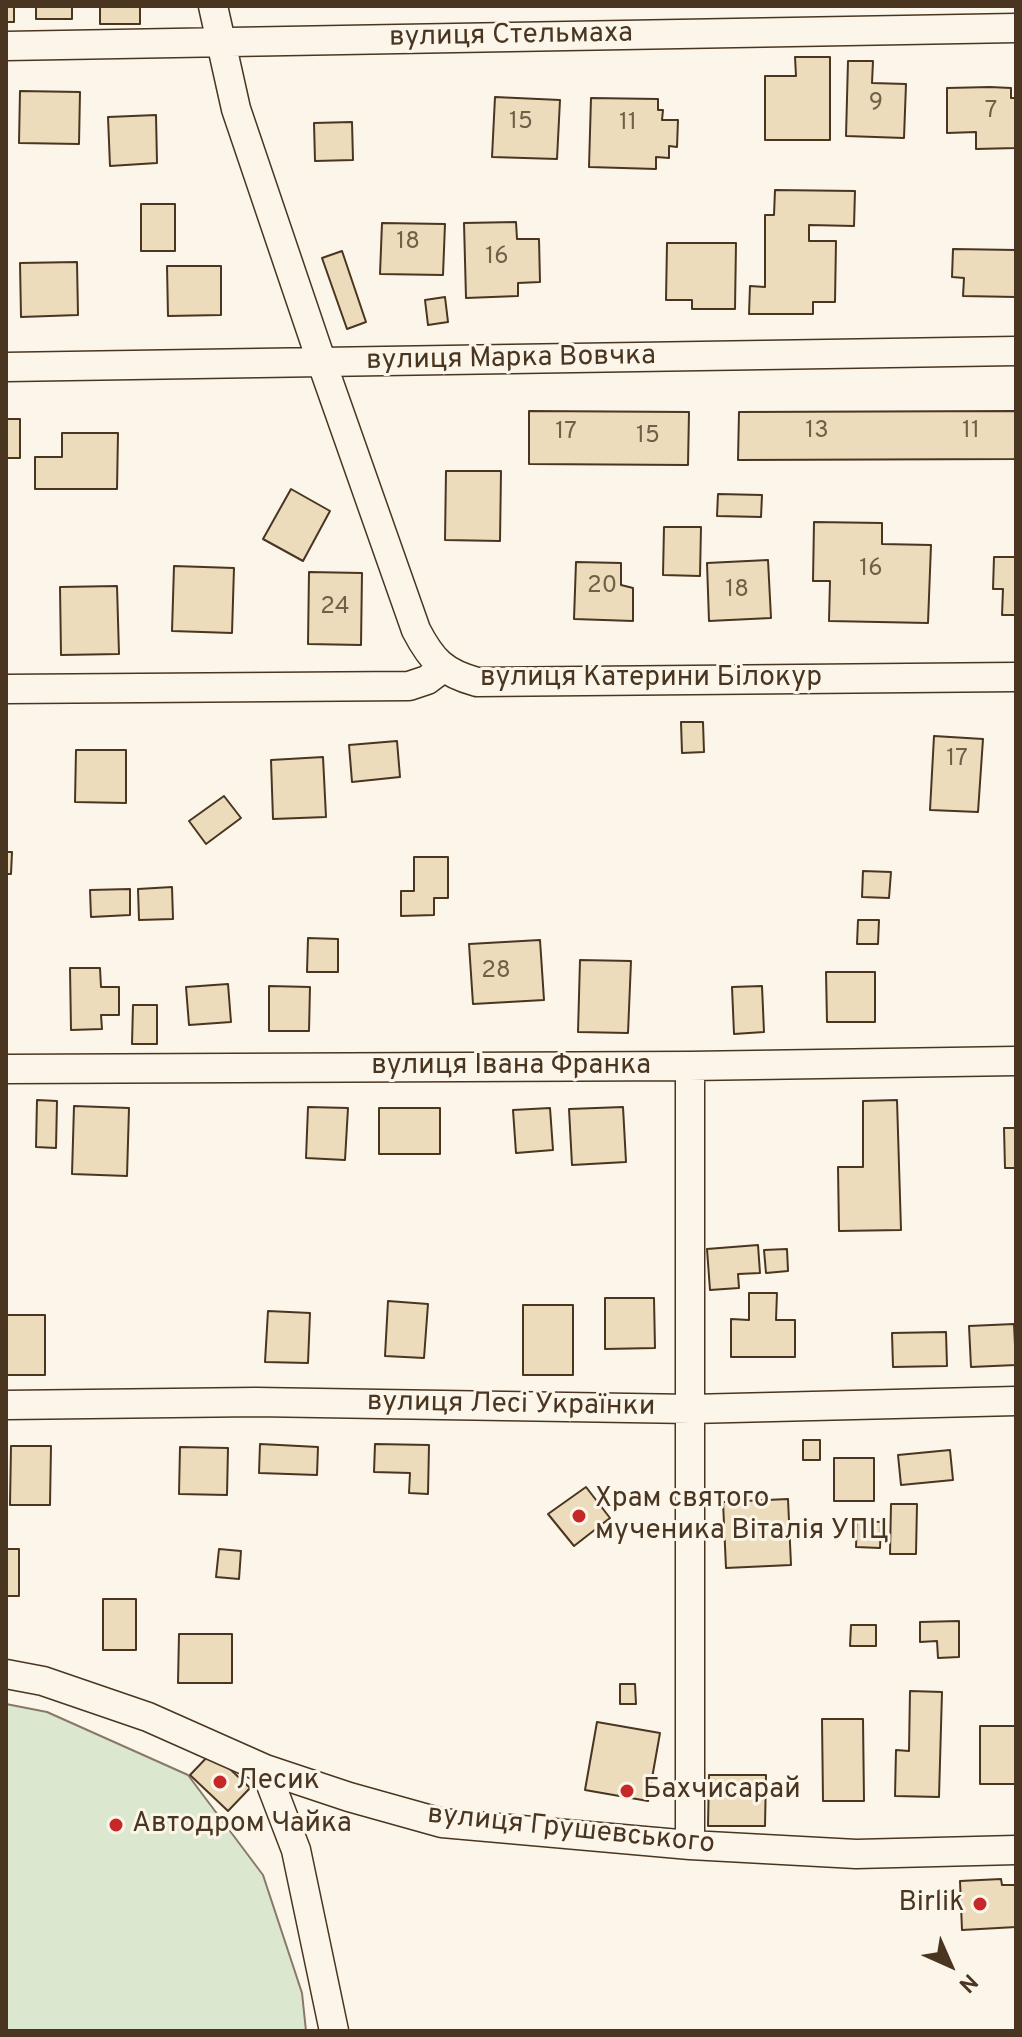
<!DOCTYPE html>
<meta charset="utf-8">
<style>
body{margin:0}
#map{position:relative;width:1022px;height:2037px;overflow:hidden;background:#fbf6e9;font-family:Overpass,sans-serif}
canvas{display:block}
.frame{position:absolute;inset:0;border:8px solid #4a3520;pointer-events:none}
.north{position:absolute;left:910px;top:1925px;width:80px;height:80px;-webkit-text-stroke:6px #fbf6e9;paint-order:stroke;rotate:135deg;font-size:22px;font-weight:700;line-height:32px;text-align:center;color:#4a3520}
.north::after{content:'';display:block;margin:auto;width:28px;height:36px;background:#4a3520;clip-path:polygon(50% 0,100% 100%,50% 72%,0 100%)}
</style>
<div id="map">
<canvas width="1022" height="2037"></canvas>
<div class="frame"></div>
<div class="north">N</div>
</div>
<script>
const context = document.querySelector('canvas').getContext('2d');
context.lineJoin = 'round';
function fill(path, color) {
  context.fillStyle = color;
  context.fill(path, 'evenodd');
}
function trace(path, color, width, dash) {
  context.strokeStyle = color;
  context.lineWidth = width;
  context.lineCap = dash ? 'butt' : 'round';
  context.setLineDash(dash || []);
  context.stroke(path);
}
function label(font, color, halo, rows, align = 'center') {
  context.font = font + ' Overpass,sans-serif';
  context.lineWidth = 6;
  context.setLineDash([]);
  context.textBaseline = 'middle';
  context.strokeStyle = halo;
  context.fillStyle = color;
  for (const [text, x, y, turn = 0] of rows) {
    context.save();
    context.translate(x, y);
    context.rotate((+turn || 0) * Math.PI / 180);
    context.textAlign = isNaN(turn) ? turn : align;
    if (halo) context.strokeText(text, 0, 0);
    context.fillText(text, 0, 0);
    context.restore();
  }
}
const green = new Path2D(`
 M6 1704 47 1712 188 1775 263 1875 302 1993 306 2031H6Z`);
const building = new Path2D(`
 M6 6H14V22H6Z
 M36 6H72V19H36Z
 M100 6H140V24H100Z
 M795 57H830V140H765V76H796Z
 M848 61H873L872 83 906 84 904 138 846 136Z
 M990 87 1011 88V98H1016V148L976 149V132L947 133V88Z
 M20 91 80 92 79 144 19 143Z
 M495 97 560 100 557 159 492 157Z
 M591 98 658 99V110H663L662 120H678L677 147 669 146V158L656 157V169L589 167Z
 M156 115 157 163 110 166 108 117Z
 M352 122 353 160 315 161 314 123Z
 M775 190 855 191 854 226 809 225V241H836L835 302H813V314H749L750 286 765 287V215H774Z
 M141 204H175V251H141Z
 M516 222 517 239H539L540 282 518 283V296L466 298 464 223Z
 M382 223 445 224 443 275 380 274Z
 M667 243H736L735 309H692V300H666Z
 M953 249 1016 250V297L963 296 964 278 952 277Z
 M342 251 366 322 347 329 322 258Z
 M77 262 78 315 21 317 20 263Z
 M167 266H221V315L168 316Z
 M445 297 448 322 428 325 425 300Z
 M529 411 689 412 688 465 529 464Z
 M1016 411V459L738 460 739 412Z
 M6 419H20V458H6Z
 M62 433H118L117 489H35V457H62Z
 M446 471H501L500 541 445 540Z
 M291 489 330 511 303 561 263 539Z
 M718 494 762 495 761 517 717 516Z
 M814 522 882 523V544L931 545 928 623 829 621 830 581H813Z
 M664 527H701L700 576 663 575Z
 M994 557H1016V615H1002L1003 589H993Z
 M768 560 771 618 709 621 707 563Z
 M576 562 621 563V585L633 588V621L574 619Z
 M174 566 234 568 232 633 172 631Z
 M309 572 362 573 361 645 308 644Z
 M117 586 119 654 61 655 60 587Z
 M681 722H703L704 752 682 753Z
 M934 736 983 739 978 812 930 810Z
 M397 741 400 777 352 782 349 745Z
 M76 750H126V803L75 802Z
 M323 757 326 817 273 819 271 760Z
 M224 796 241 818 206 844 189 821Z
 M6 852H12L11 874H6Z
 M414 857H448V898H434V915L401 916V891H414Z
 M863 871 891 872 889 898 862 897Z
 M172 887 173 919 139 920 138 889Z
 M130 889V915L91 917 90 890Z
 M858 920H879L878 944H857Z
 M308 938 338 939V972H307Z
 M540 940 544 1000 473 1004 469 944Z
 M580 960 631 961 628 1033 578 1032Z
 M70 968H100L101 987H119V1015H101L102 1029 71 1030Z
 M826 972H875V1022H827Z
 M228 984 231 1022 189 1025 186 987Z
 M269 986 310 987 309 1031H269Z
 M762 986 764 1032 734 1034 732 987Z
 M133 1005H157V1044H132Z
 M37 1100 57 1101 56 1148 36 1147Z
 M897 1100 901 1230 839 1231 838 1167H863V1101Z
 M74 1106 129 1108 127 1176 72 1174Z
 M308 1107 348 1108 345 1160 306 1158Z
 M623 1107 626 1162 572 1165 569 1109Z
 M379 1108H440V1154H379Z
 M550 1108 553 1150 516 1153 513 1110Z
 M1004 1128H1016V1168H1005Z
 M758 1245 760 1273 738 1274 739 1288 710 1290 707 1249Z
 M787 1249 788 1271 766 1273 764 1250Z
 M749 1293H777L776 1320H795V1357H731V1319L749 1320Z
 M605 1298H654L655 1348 605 1349Z
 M388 1301 428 1304 424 1358 385 1356Z
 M523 1305H573V1375H523Z
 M268 1311 310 1313 308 1363 265 1362Z
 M6 1315H45V1375H6Z
 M1014 1324 1016 1365 971 1367 969 1326Z
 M946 1332 947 1366 893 1367 892 1333Z
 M803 1440H820V1460H803Z
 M260 1444 318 1447 317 1475 259 1473Z
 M375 1444 429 1445 428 1494 409 1493 410 1473 374 1472Z
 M11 1446H51L50 1505H10Z
 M180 1447 228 1448 227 1495 179 1494Z
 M950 1450 953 1480 901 1485 898 1455Z
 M834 1458H874V1501H834Z
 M586 1487 610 1518 574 1546 548 1514Z
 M788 1499 791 1565 726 1568 723 1502Z
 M891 1504H917L916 1554H890Z
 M857 1521 881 1522 880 1548 856 1547Z
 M6 1549H19V1596H6Z
 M219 1549 241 1551 239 1579 216 1577Z
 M103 1599H136V1650H103Z
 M959 1621V1657L938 1658 937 1641 920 1642V1622Z
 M851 1625H876V1646H850Z
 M179 1634H232V1683H178Z
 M620 1684H635L636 1704H620Z
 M910 1691 942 1692 939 1797 895 1796 896 1750 909 1751Z
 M822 1719H863L864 1801H823Z
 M597 1722 660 1733 648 1801 585 1790Z
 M980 1726H1016V1784H980Z
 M212 1752 250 1788 228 1811 190 1775Z
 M709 1775H766L765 1826H708Z
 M1001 1879 1002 1885H1016V1927L962 1930 960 1881Z`);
const minor = new Path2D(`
 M213 6 236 109 322 363 416 630C432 661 444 673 477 682L1016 677
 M6 46 1016 28
 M6 367 1016 351
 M6 689 409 686 427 680 443 668
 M6 1069 690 1066 1016 1061
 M6 1405 256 1402 691 1409 1016 1401
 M6 1674 43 1681 148 1717 265 1769 349 1797 442 1823 690 1845 856 1854 1016 1850
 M265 1769 296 1850 334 2031
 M690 1845V1066`);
const markers = [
 [579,1516,8,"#c62828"],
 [220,1782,8,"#c62828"],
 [627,1791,8,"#c62828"],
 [116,1825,8,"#c62828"],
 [980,1904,8,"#c62828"]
];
const numberNames = [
 ["9",876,104],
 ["7",991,112],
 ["15",521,123],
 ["11",628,124],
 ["18",408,243],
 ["16",497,258],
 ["13",817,432],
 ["11",971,432],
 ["17",566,433],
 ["15",648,437],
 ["16",871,570],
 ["20",602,587],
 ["18",737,591],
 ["24",335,608],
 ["17",957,760],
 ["28",496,972]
];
const streetNames = [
 ["вулиця Стельмаха",511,37,-1],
 ["вулиця Марка Вовчка",511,360,-1],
 ["вулиця Катерини Білокур",651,679],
 ["вулиця Івана Франка",511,1067],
 ["вулиця Лесі Українки",511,1406,1],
 ["вулиця Грушевського",571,1831,6]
];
const poiNames = [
 ["Храм святого",595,1500],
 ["мученика Віталія УПЦ",595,1532],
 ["Лесик",236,1782],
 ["Бахчисарай",643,1791],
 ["Автодром Чайка",132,1825],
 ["Birlik",964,1904,"right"]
];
fill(green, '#dce7d0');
trace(green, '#887966', 2);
fill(building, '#ecdcbc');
trace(building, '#4a3520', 2);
trace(minor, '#4a3520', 31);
trace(minor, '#fbf6e9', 28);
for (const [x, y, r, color] of markers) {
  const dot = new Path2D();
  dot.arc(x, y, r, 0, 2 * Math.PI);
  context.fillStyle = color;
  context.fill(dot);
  trace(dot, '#fbf6e9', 3);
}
label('24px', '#725f47', null, numberNames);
label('28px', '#4a3520', '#fbf6e9', streetNames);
label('28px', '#4a3520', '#fbf6e9', poiNames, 'left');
</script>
